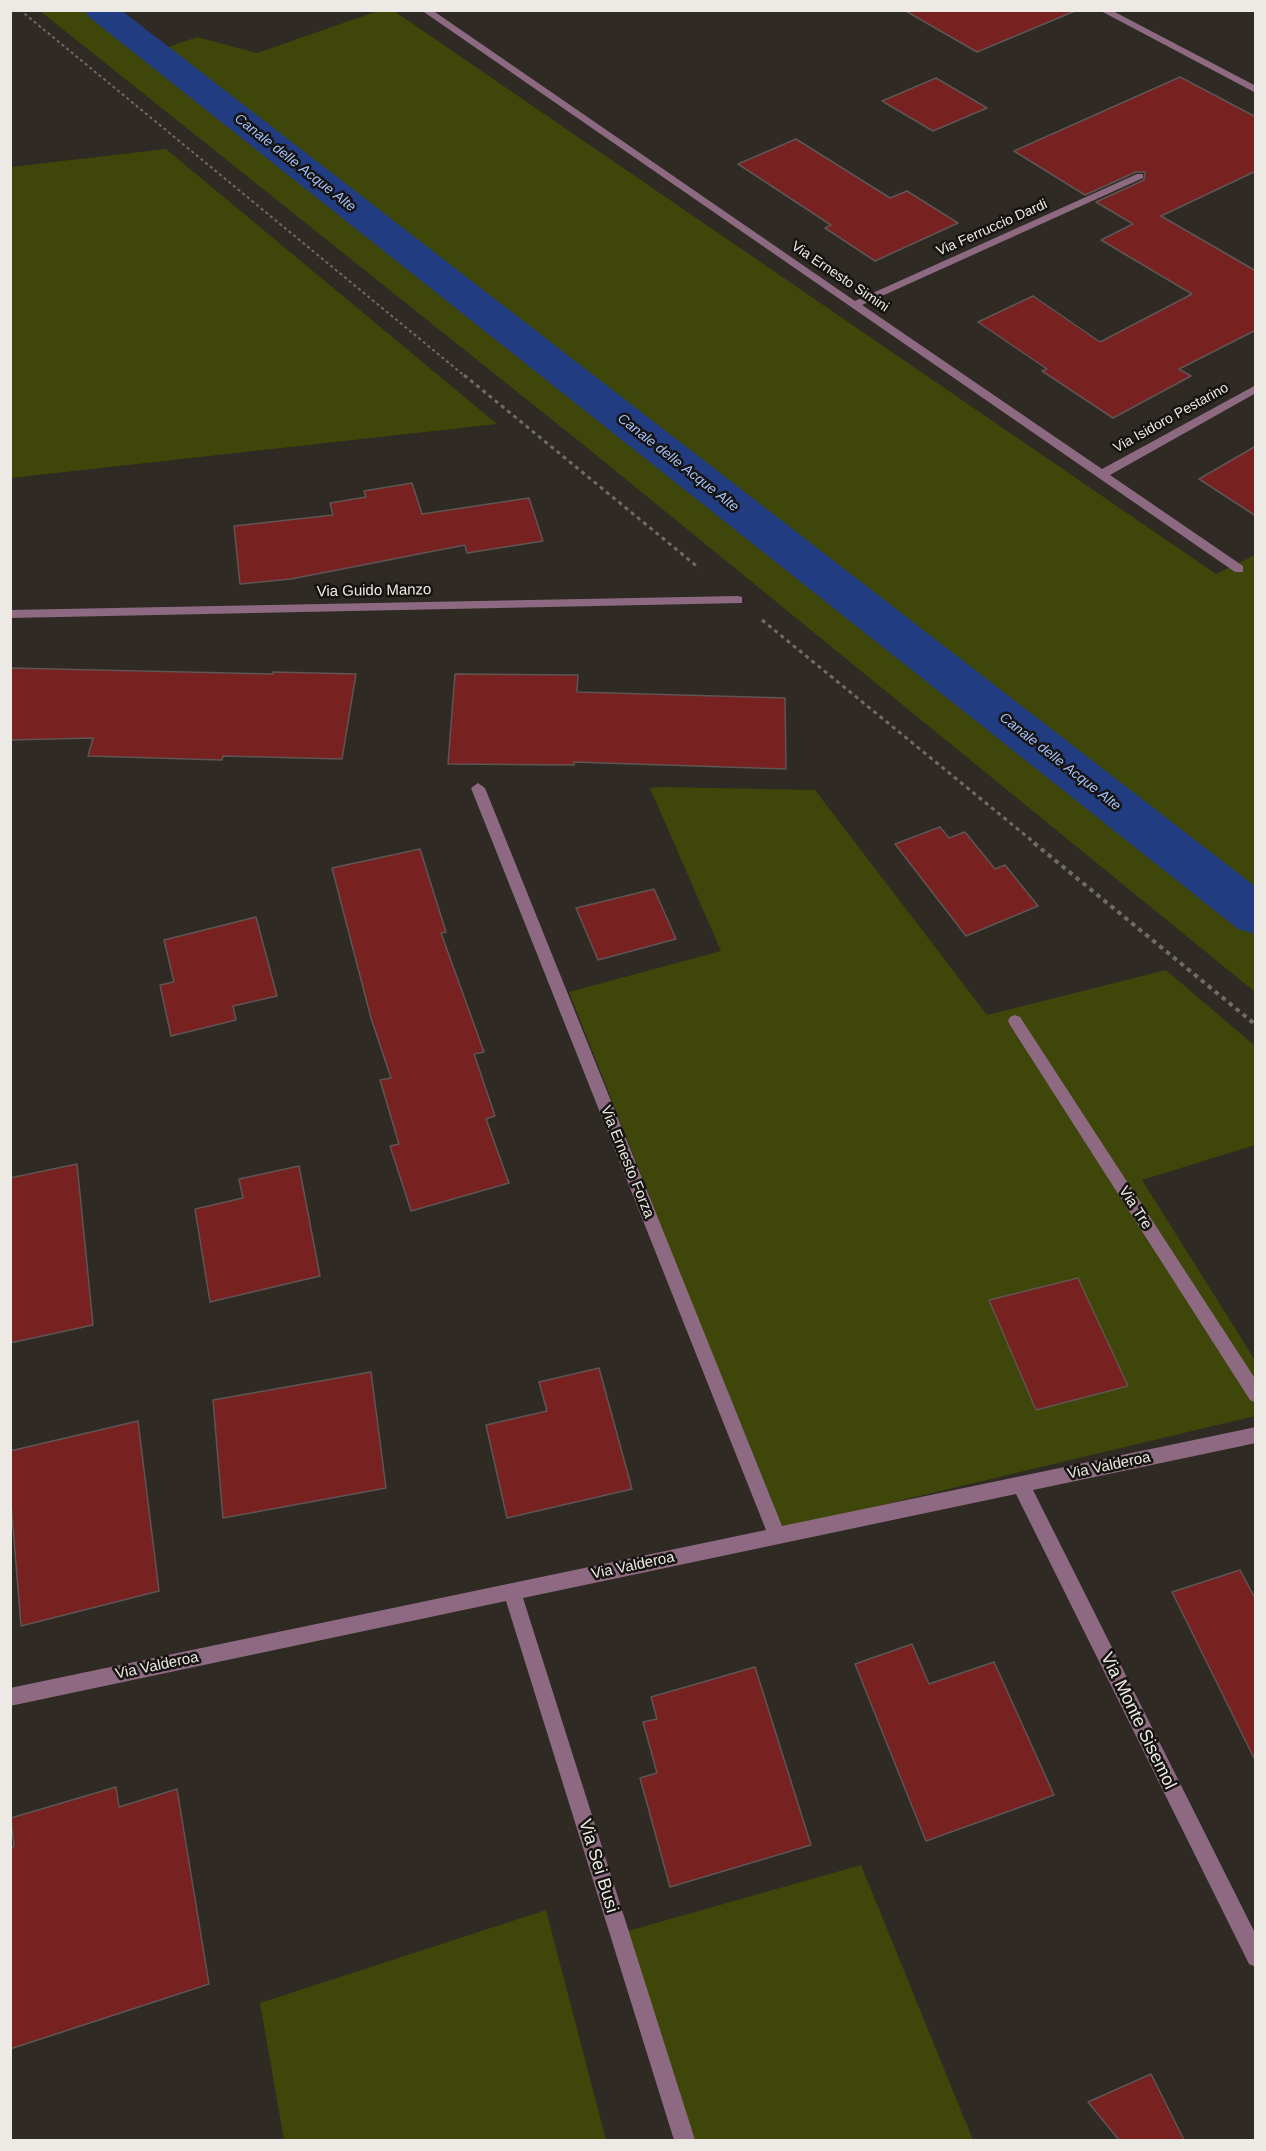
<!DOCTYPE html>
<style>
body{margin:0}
#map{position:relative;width:1266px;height:2151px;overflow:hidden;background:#2f2b24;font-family:Helvetica,sans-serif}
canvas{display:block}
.frame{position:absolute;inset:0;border:12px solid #edeae6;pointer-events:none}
</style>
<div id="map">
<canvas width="1266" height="2151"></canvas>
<div class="frame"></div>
</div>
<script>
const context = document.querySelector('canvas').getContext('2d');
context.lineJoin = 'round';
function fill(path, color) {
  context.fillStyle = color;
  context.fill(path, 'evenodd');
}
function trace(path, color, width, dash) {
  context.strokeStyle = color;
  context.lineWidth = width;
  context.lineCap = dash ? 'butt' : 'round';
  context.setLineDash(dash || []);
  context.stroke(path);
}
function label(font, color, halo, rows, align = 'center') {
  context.font = font + ' Helvetica,sans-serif';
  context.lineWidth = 5;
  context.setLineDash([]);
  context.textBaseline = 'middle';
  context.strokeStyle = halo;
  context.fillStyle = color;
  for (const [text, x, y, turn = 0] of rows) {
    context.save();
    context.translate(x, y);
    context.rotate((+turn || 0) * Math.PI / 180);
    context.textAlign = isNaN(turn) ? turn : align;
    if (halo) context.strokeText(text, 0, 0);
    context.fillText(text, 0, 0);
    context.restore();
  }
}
const green = new Path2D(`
 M40 11H87L143 56 197 37 257 53 378 11H394L1216 574 1255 555V992L585 446Z
 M166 149 497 424 11 478V167Z
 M662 787 815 790 987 1015 1166 970 1255 1046V1145L1142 1180 1255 1360V1416L781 1529 569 992 721 951 650 788Z
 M861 1865 973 2140H679L621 1933Z
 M546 1910 606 2140H284L260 2003Z`);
const canal = new Path2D(`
 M84 10H121L1256 887V934L1238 929 89 17Z`);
const building = new Path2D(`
 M904 10H1074L1075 11 977 52Z
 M1180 77 1256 117V171L1161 216 1256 271V330L1179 369 1191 376 1113 418 1042 371 1047 369 978 322 1033 296 1100 342 1192 294 1101 240 1133 224 1096 202 1144 180 1145 172H1136L1085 195 1014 151Z
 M936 78 987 108 933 131 882 101Z
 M796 139 890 198 907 191 958 223 875 261 825 228 831 225 738 164Z
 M1256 446V516L1199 479Z
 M412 483 422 514 529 498 543 541 467 553 465 545 291 579 240 584 234 526 333 515 330 503 366 497 364 491Z
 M10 668 273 674V672L356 674 342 759 223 756 222 760 88 756 93 738 10 740Z
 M455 674 578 675 577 692 785 698 786 769 574 762V765L448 764Z
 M940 827 949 838 965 832 995 869 1005 865 1038 906 966 936 895 844Z
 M420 849 446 932 441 933 484 1052 474 1054 495 1116 486 1119 509 1183 411 1211 390 1146 399 1144 380 1080 391 1078 371 1018 332 868Z
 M654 889 676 939 598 960 576 908Z
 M256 917 277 996 233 1006 236 1020 171 1036 160 985 174 982 164 940Z
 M77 1164 93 1325 10 1343V1178Z
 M299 1166 320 1276 210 1302 195 1209 243 1198 239 1179Z
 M1078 1278 1128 1386 1036 1410 989 1300Z
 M599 1368 632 1489 507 1518 486 1425 547 1411 539 1382Z
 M371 1372 386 1488 223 1518 213 1400Z
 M138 1421 159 1591 21 1626 10 1490V1451Z
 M1240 1570 1256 1600V1762L1172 1592Z
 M912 1644 929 1684 994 1662 1054 1795 926 1841 855 1664Z
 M755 1667 811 1845 670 1887 640 1778 657 1773 643 1722 657 1719 651 1697Z
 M116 1787 119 1807 177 1789 209 1984 10 2049V1848L14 1846 11 1818Z
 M1151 2074 1184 2140H1119L1088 2102Z`);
const pathFar2 = new Path2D(`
 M20 10 466 377`);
const pathFar1 = new Path2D(`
 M464 375 699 568
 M762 620 1036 844`);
const path = new Path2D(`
 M1034 843 1256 1025`);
const minor = new Path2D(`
 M421 10H432L855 301 1137 174H1143V178L862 305 1102 469 1256 385V393L1110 475 1243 566V572H1235Z
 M1099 10H1111L1256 86V93Z
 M738 596 742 597V603L10 618V610Z
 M478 783 485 788 782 1526 1256 1427V1443L1033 1490 1256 1935V1967L1249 1964 1016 1494 523 1598 695 2140H674L506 1601 10 1706V1688L766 1530 471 788Z
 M1015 1015 1020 1017 1256 1380V1403L1250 1400 1010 1025 1008 1021 1010 1017Z`);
const farWaternames = [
 ["Canale delle Acque Alte",295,163,38],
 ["Canale delle Acque Alte",678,463,38],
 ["Canale delle Acque Alte",1060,762,38]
];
const farStreetnames = [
 ["Via Ferruccio Dardi",992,228,-24],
 ["Via Ernesto Simini",840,277,34],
 ["Via Isidoro Pestarino",1171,418,-29]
];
const streetNames = [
 ["Via Guido Manzo",374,591,-1],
 ["Via Ernesto Forza",627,1162,68],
 ["Via Tre",1135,1208,57],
 ["Via Valderoa",1109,1466,-12],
 ["Via Valderoa",633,1566,-12],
 ["Via Valderoa",157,1666,-12]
];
const nearStreetnames = [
 ["Via Monte Sisemol",1138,1721,64],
 ["Via Sei Busi",598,1866,73]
];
fill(green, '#3e4609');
fill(canal, '#213c81');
fill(building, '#782121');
trace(building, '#5f5554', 1.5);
trace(pathFar2, '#6f6b65', 2, [3, 3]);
trace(pathFar1, '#6f6b65', 3, [4, 4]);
trace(path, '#6f6b65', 4, [4.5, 4.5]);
fill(minor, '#8d6a81');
label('italic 14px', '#a3bffb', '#161411', farWaternames);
label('14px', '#edeae6', '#161411', farStreetnames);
label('15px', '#edeae6', '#161411', streetNames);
label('18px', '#edeae6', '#161411', nearStreetnames);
</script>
